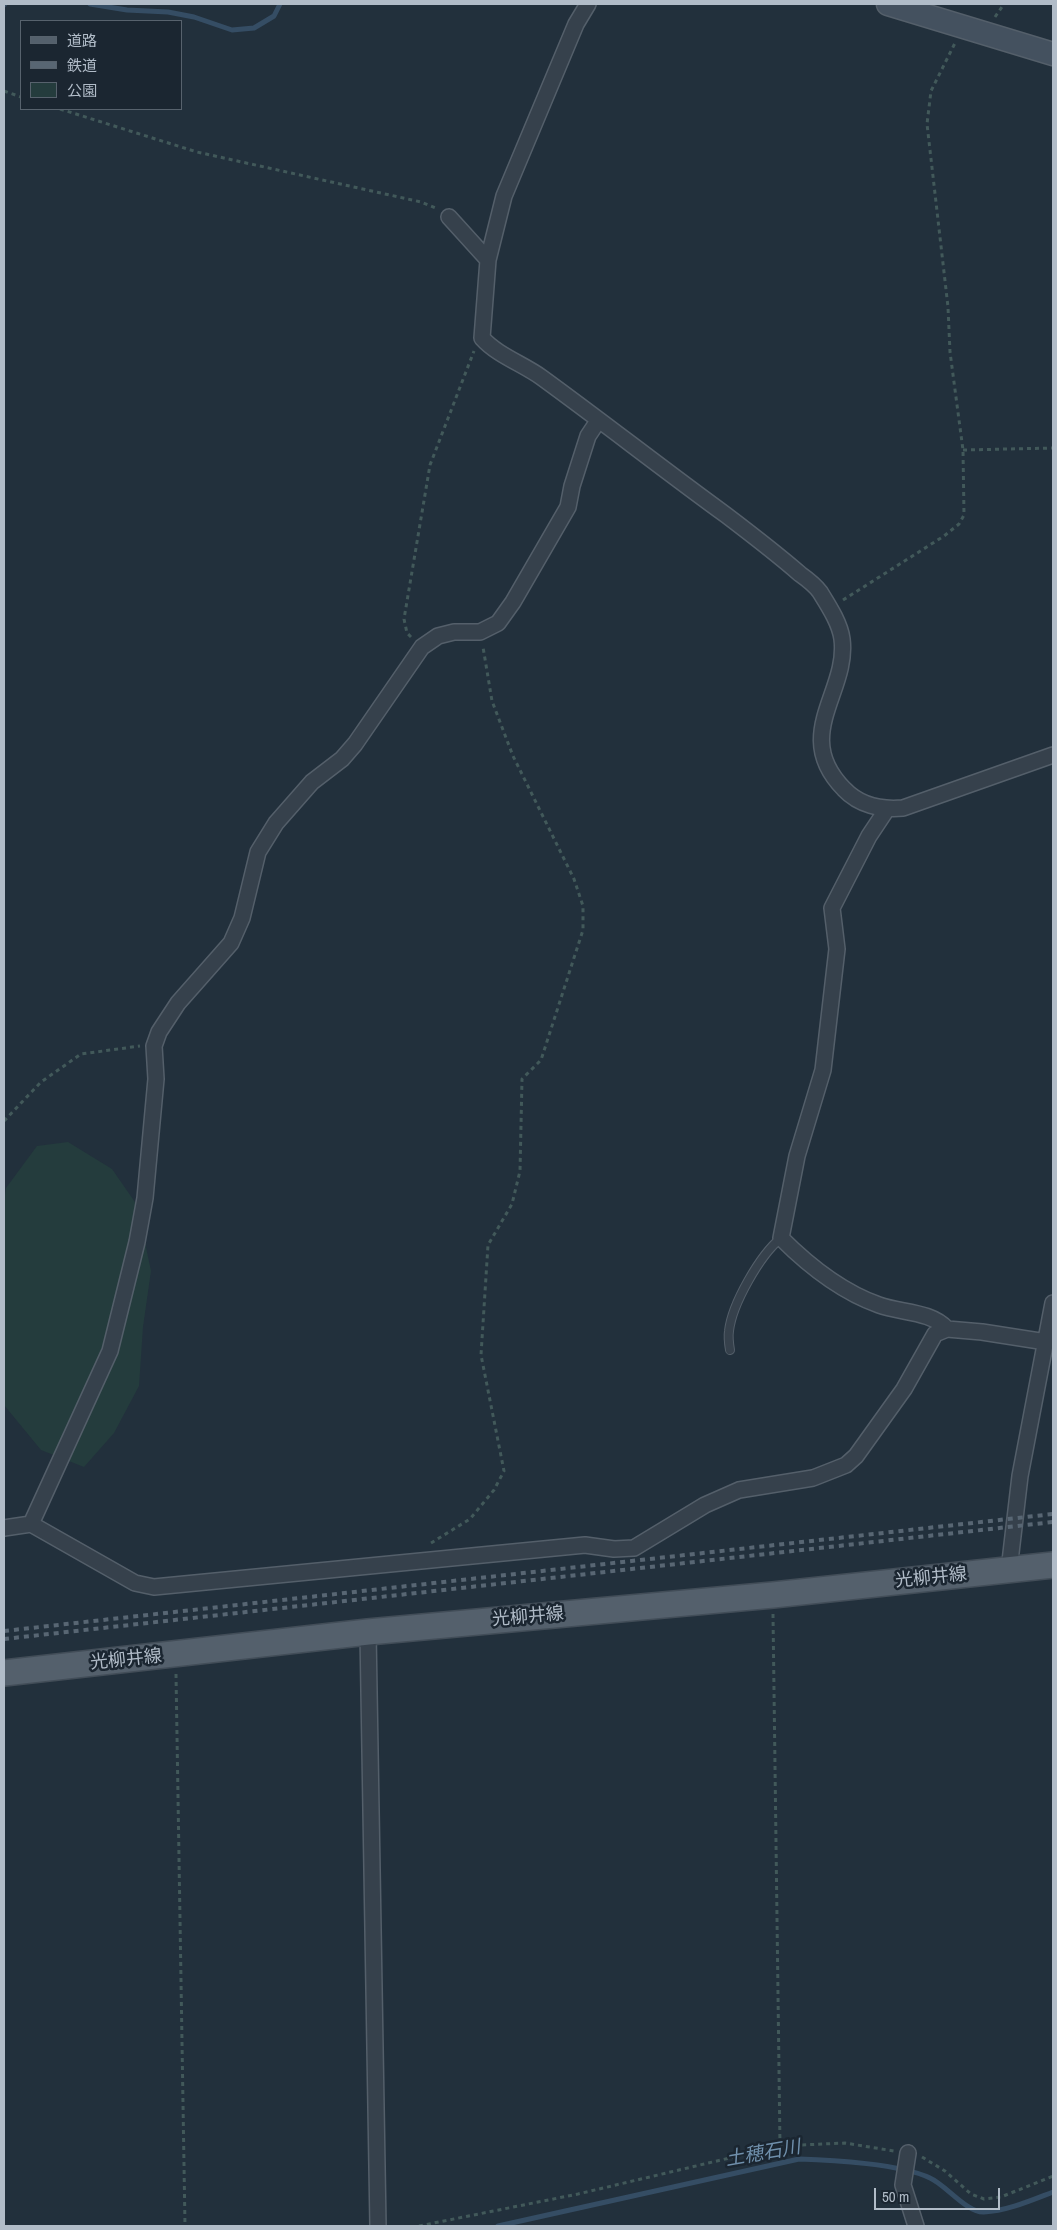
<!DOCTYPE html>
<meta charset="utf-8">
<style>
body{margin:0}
#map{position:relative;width:1057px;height:2230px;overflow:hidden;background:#22303c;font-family:"Archivo Narrow","Noto Sans JP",sans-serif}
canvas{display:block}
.frame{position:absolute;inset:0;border:5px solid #b1bcc8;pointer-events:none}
.legend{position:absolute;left:20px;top:20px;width:162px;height:90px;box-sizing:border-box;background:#1b2631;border:1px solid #57626d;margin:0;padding:6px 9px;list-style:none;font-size:15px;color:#b1bcc8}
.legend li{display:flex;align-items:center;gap:10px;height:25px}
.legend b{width:25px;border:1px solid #57626d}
.scale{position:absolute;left:874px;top:2188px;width:126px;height:22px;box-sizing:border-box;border:2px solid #b1bcc8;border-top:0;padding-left:6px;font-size:15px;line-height:18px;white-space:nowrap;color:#b1bcc8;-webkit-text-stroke:4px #1b2631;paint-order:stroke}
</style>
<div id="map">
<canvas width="1057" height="2230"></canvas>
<div class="frame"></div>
<ul class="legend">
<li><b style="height:6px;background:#54606c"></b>道路</li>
<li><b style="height:6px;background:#586673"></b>鉄道</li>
<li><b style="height:14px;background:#243c3d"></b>公園</li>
</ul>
<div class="scale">50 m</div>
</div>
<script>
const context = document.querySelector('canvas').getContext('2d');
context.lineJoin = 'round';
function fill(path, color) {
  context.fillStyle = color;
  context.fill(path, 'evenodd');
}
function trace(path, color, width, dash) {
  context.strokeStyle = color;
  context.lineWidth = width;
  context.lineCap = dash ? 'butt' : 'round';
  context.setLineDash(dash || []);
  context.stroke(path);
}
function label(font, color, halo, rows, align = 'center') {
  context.font = font + ' "Archivo Narrow","Noto Sans JP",sans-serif';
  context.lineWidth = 5;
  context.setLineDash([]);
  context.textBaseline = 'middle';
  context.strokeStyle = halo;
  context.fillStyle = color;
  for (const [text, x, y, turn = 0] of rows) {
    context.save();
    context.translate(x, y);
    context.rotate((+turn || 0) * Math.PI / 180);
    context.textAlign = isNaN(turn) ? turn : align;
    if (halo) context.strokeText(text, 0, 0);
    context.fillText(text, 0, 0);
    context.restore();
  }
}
const green = new Path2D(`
 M68 1142 112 1169 137 1205 151 1271 143 1327 139 1386 114 1433 84 1467 41 1450 4 1405V1201L6 1188 37 1146Z`);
const stream = new Path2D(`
 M90 4 127 10 168 12 194 17 232 30 254 28 274 16 280 4
 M4 5 5 4
 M498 2226 799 2159C833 2160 901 2164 930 2178 946 2185 967 2213 984 2212 1007 2211 1032 2200 1053 2192`);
const path = new Path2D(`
 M995 17 1004 4
 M4 91 21 97
 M60 109 197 152 421 202 438 209
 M963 450 1053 448
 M843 600 944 536 959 524 964 515 963 450 950 352 948 307 927 124 931 91 955 43
 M411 637 407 633 404 619 430 465 474 351
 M4 1121 41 1082 81 1054 140 1046
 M431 1543 470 1519 494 1490 504 1471 481 1355 488 1245 512 1204 520 1171 522 1079 541 1060 583 930V906L574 879 513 756 492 701 483 647
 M773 1614 780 2146
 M176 1674 185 2226
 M922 2157 945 2171 971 2194 984 2199 1001 2197 1053 2176
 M419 2226 578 2194 780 2146 845 2143 894 2151`);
const lane = new Path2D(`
 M730 1350C729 1344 728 1337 729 1331 732 1304 760 1255 781 1238`);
const street = new Path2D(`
 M588 4 576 24 504 196 488 260 482 338C497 355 523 364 541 377 603 422 664 470 726 515 751 534 776 553 800 574 807 579 815 585 820 592 828 605 840 623 842 639 849 692 791 735 844 789 859 805 881 810 903 808L1053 755
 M449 217 488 260
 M887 809 869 836 832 908 837 949 823 1070 797 1156 781 1238C809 1266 842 1292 879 1305 901 1313 931 1311 947 1329
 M31 1524 110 1351 137 1242 145 1198 156 1079 154 1046 159 1032 178 1003 231 943 242 918 258 852 276 823 312 782 342 759 355 744 422 647 438 636 454 632H480L498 623 513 602 568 507 572 486 588 436 598 421
 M4 1528 31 1524 135 1583 154 1587 585 1545 614 1549 634 1548 705 1505 739 1490 813 1478 846 1465 856 1456 904 1389 935 1334 947 1329 982 1332 1046 1342
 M1009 1570 1020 1476 1053 1303
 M368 1632 378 2226
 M908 2153 903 2185 916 2226`);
const secondary = new Path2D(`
 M888 4 1053 54`);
const primary = new Path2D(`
 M4 1673 368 1632 773 1595 1053 1565`);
const rail = new Path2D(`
 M4 1631 1053 1514
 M4 1639 1053 1522`);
const streetNames = [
 ["光柳井線",931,1578,-6],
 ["光柳井線",528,1617,-5],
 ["光柳井線",126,1660,-6]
];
const waterNames = [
 ["土穂石川",763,2154,-10]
];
fill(green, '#243c3d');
trace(stream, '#354d64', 5);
trace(lane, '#545f6a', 10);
trace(street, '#545f6a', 18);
trace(secondary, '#545f6a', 25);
trace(primary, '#424d58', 28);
trace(path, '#42595a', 3, [4, 4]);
trace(lane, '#36414c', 8);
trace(street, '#36414c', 15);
trace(secondary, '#44515f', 22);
trace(primary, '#54606c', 25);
trace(rail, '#586673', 4, [5, 5]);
label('18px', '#b1bcc8', '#1b2631', streetNames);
label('italic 19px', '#7090ac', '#1b2631', waterNames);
</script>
